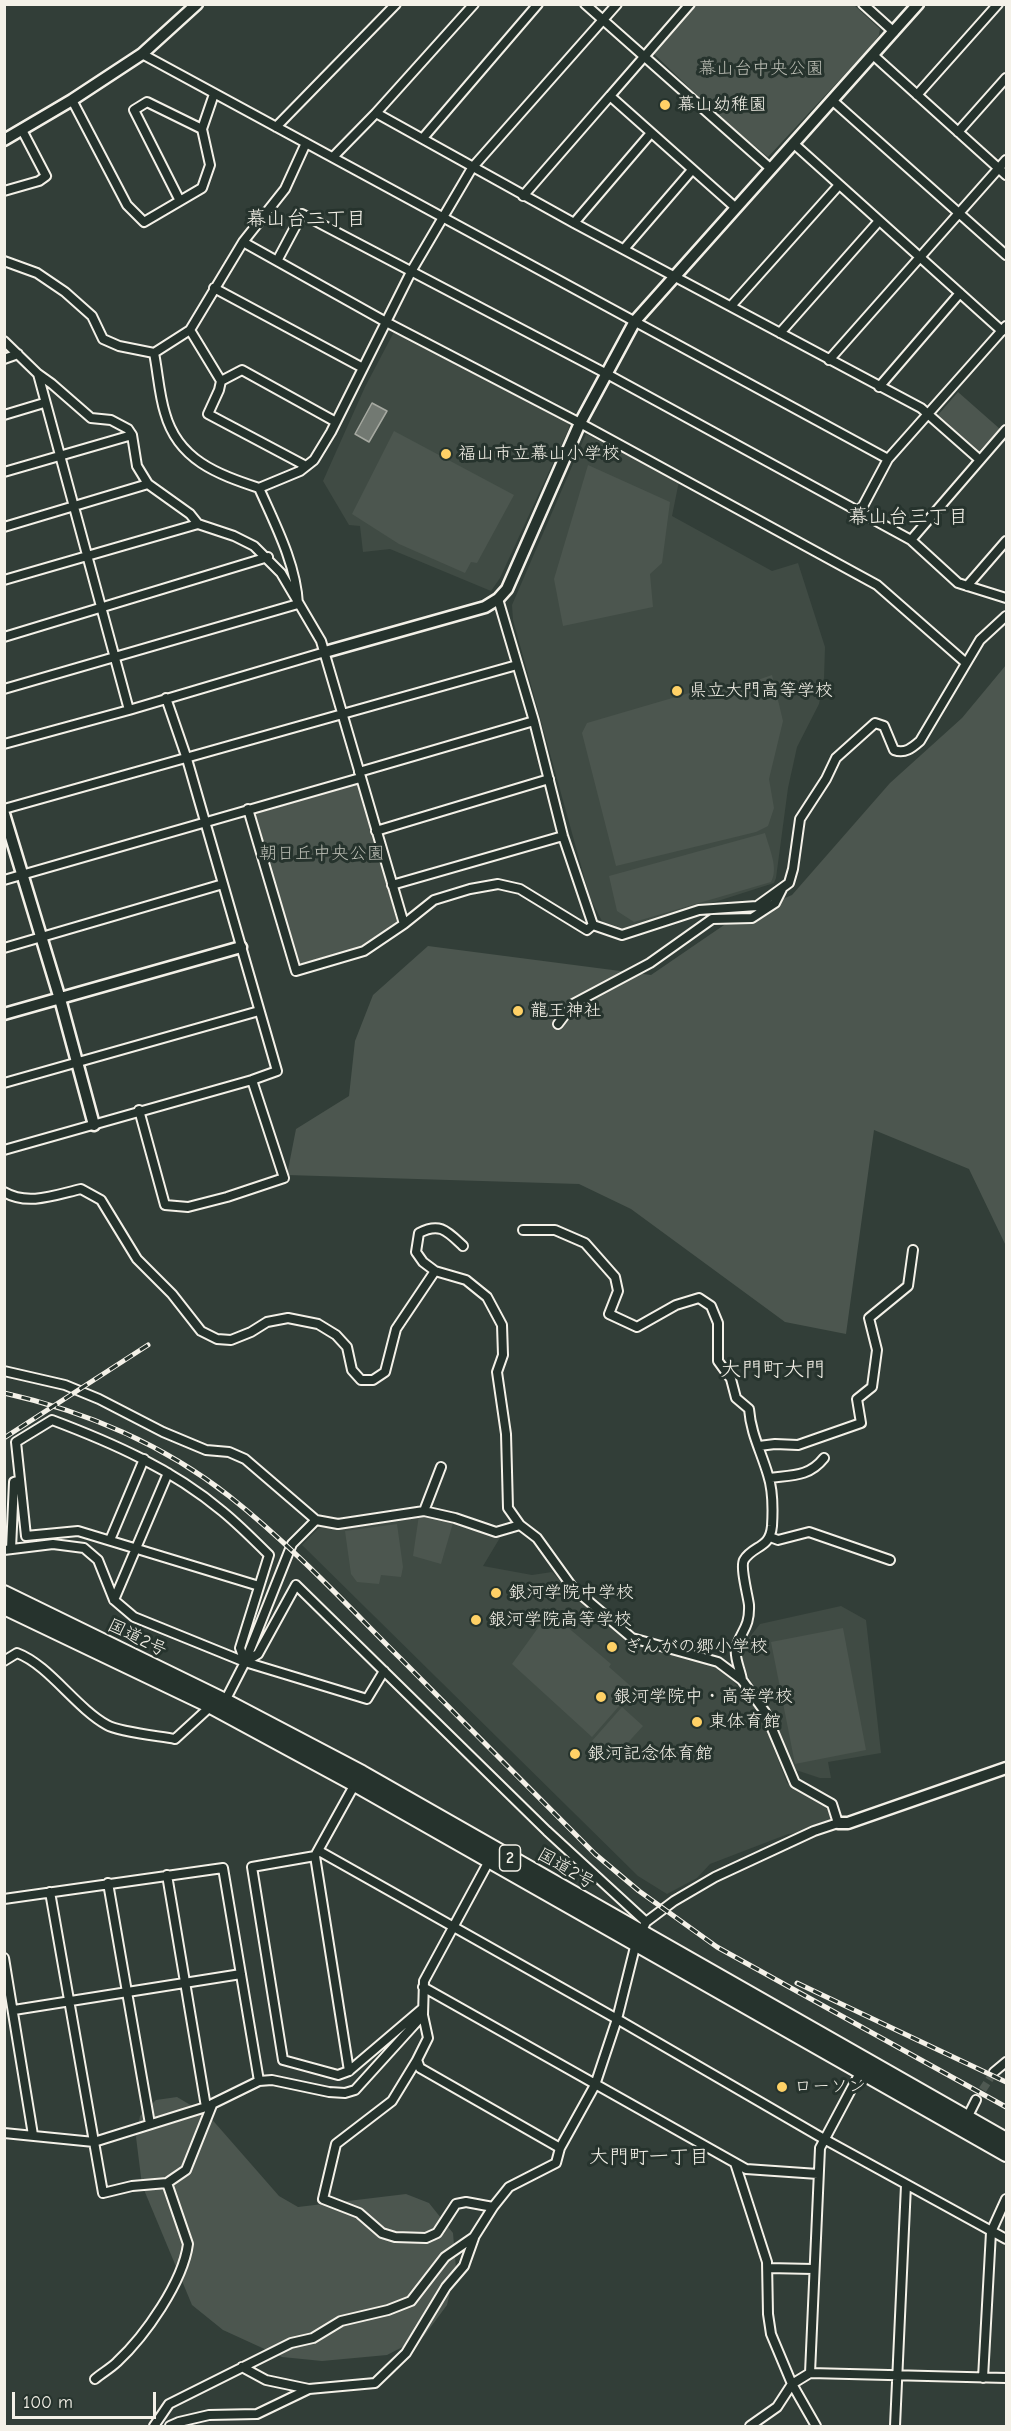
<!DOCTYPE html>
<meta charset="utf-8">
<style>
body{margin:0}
#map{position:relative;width:1011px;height:2431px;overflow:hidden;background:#323e38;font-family:"Comic Neue",sans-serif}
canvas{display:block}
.frame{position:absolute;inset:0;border:6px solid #f4f1e8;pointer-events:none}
.scale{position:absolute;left:12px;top:2392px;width:144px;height:27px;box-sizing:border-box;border:3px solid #f4f1e8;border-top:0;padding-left:8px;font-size:18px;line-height:21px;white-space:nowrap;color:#f4f1e8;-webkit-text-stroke:4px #26332d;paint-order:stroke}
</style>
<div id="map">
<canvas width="1011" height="2431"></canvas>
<div class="frame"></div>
<div class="scale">100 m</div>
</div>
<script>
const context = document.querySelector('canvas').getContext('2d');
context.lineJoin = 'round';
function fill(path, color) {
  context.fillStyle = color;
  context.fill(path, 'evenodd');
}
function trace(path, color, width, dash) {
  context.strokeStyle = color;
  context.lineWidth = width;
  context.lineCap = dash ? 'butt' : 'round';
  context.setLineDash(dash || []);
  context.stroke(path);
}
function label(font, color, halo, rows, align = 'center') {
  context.font = font + ' "Comic Neue","Klee One",sans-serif';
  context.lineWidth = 6;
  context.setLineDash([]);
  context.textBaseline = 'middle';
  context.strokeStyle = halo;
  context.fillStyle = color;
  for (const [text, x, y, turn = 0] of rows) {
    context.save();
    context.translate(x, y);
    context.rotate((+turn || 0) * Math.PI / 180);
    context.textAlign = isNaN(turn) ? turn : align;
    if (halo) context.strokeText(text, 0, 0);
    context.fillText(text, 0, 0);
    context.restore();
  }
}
const built = new Path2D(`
 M395 330 568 420 569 428 500 578 491 591 390 549 363 552 360 526 349 525 323 481 365 387Z
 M586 434 679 481 672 516 772 571 798 563 825 647 824 678 819 704 797 747 788 788 776 878 774 883 624 931 613 929 603 923 590 898 513 620 512 605Z
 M419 1513 455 1521 501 1536 483 1566 532 1575 552 1572 576 1598 636 1645 646 1649 691 1656 716 1667 733 1681 760 1713 787 1783 803 1794 823 1803 827 1807 831 1819 799 1833 788 1834 710 1864 697 1878 667 1894 638 1876 302 1545 320 1527 348 1528Z
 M841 1606 866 1620 881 1753 828 1762 831 1778H820L796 1770 766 1704 749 1678 741 1657 744 1644 760 1624Z`);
const green = new Path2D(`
 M696 5H854L880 29 879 35 872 45 768 157 723 120 653 53Z
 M958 392 1000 429 979 451 938 415Z
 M394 431 514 495 477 563 471 562 465 573 399 544 352 514Z
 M588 465 670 502 662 563 650 574 653 607 563 626 554 579Z
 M1006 665V1246L969 1169 874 1130 846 1334 785 1322 631 1209 579 1184 287 1175 296 1129 349 1096 355 1041 373 995 428 946 651 975 727 923 792 895 890 783 962 718Z
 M772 675 783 721 769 779 774 808 768 826 756 832 616 866 582 733 587 723 720 684 723 692Z
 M359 783 397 922 360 948 299 965 253 812Z
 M765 833C769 848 779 868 771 882L634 922 617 911 609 876Z
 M419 1515 453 1523 441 1564 413 1556Z
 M397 1524 403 1567 401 1577 381 1575 379 1584 357 1582 351 1574 345 1531Z
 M548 1614 559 1620 611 1664 609 1667 634 1689 592 1737 512 1664Z
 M843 1628 866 1750 795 1764 771 1642Z
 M622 1707 643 1726 612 1760 592 1741Z
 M177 2097 209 2116 279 2196 298 2207 406 2194 429 2203 453 2233 456 2268 447 2305 424 2336 387 2355 322 2361 282 2357 223 2330 192 2305 142 2185 136 2137 140 2116 156 2100Z`);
const water = new Path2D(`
 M372 403 387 411 369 442 355 434Z`);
const streetTunnel = new Path2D(`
 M976 2100 994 2072`);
const street = new Path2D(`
 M585 4 770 168
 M690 4 610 96 736 208
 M863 4 894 32
 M142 54 888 459
 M873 55 1006 175
 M917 95 998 4
 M72 100 127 205 144 222 202 188 210 165 202 129
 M833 101 1006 255
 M376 113 474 4
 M276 127 396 4
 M958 132 1006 78
 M423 138 538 4
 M793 143 1002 331
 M333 157 376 113 574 223 921 408 980 460
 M4 191 39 181 46 176 22 130
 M523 196 610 96
 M180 201 134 110 147 102 202 129 214 94
 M574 223 651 133
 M243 242 386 322 580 423 877 585 966 663
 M624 249 692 170
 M4 261 37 273 65 292 92 316 103 339 119 346 154 353
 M277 261 302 214 607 374 911 540 958 583 1006 598
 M214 288 363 368
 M731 306 839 185
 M190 330 221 381 219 390 208 414 306 466
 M780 333 879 221
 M4 341 38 374 129 710
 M4 359 18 354
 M829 360 1006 160
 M38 374 52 384 91 418 111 420 128 429 132 435 137 466 148 484 190 514 198 524 234 536 254 546 281 573 321 641 404 924 364 951 296 971 248 809
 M221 381 242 370 336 422
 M879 387 960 293
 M4 415 44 403
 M4 472 132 435
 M259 488C217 474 178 460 165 413 159 394 158 373 154 353L190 330 243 242 285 189 306 143
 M857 511 863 506 888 459 1006 326
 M4 527 148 484
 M911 540 1006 430
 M4 580 198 524
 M967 586 1006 541
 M4 637 268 557
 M4 689 298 604C296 564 275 524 259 488L300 471 314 460 331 432 412 270 472 168 617 4
 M4 744 129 710 325 652
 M359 772 534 721
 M4 809 517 665
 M376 831 549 779
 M4 880 360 778
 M392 885 563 836
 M404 924 434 900 470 889 498 884 520 889 587 930 593 925 563 836 534 721 498 599
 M593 925 622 935 699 910 757 906 789 883 793 869 800 819 826 779 836 758 875 723 884 726 894 750C905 754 912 748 920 741L980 640 1006 616
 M4 948 223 884
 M558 1024 573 1004 650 963 712 919 752 918 775 903 782 889
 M4 1083 259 1011
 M139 1110 165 1205 188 1207 227 1197 284 1178 252 1080
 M4 1150 252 1080 277 1071 187 759 166 698
 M4 1192C28 1206 55 1195 81 1189L101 1200 137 1259 172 1294 201 1331 217 1339 231 1340 251 1332 267 1322 288 1318 318 1324 336 1335 347 1347 352 1370 361 1380H373L385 1372 396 1329 435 1271
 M523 1230H555L585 1243 615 1277 618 1291 609 1314 637 1327 676 1305 699 1298 711 1306 718 1323V1361L731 1379 736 1398 749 1409C751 1434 761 1451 768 1475 773 1490 773 1510 772 1526 770 1549 753 1545 744 1560 740 1567 748 1596 749 1605 750 1629 740 1631 736 1649 734 1658 741 1671 742 1680
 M463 1246C447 1231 440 1222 419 1233L416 1252 423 1262 435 1271 466 1280 487 1297 502 1325 503 1355 497 1372 506 1434 508 1508 520 1525
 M4 1371 65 1385 99 1399 163 1432 206 1450 229 1452 245 1459 316 1520 338 1524 424 1511 455 1518 496 1532 520 1525 537 1538 573 1588 632 1638 718 1662 742 1680 765 1712 795 1783 832 1804 838 1823 814 1831 715 1877 674 1901 646 1922 636 1943 617 2019 595 2085 560 2148 556 2163 509 2187 493 2207 474 2237 445 2257 411 2301 388 2310 341 2321 313 2338 291 2343 169 2404 154 2426
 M759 1446 775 1444 798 1445 861 1423 857 1399 872 1387 877 1350 869 1318 908 1286 913 1250
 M769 1478C792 1475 809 1477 824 1458
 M424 1511 441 1467
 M770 1537 778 1540 809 1532 890 1560
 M110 1540 144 1459
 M11 1549 14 1482 20 1480
 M4 1550 53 1544 84 1548 98 1560 114 1600 134 1617 245 1662 367 1699 384 1671
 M259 1586 78 1531 26 1536 16 1442 52 1420C113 1443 172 1469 222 1511 238 1524 254 1540 269 1555L240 1648 245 1662 258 1654 296 1585 547 1831 646 1922
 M114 1600 168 1473
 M4 1661 17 1653C49 1665 75 1707 107 1725 119 1732 159 1736 175 1739L211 1706
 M225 1701 245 1662 292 1544 316 1520
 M355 1784 315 1856 252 1867 283 2060 338 2075 349 2071 423 2008
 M319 1851 617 2019 824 2139 1006 2239
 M315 1856 349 2071
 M167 1875 206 2107
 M108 1883 150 2124
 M50 1892 103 2193 132 2186 167 2183
 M4 1899 223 1868 259 2081
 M4 1958 33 2135
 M423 1987 746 2169 818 2174
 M14 2010 241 1974
 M423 2015 428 2038 417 2060 420 2068 560 2148
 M417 2060 392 2101 336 2144 323 2199 359 2213 382 2233 395 2237 426 2238 437 2233 456 2204 466 2202 493 2207
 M994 2072 1006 2062
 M967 2118 976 2100
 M4 2133 94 2142 206 2107 259 2081 272 2080 329 2092 345 2093 355 2090 423 2015 424 1981 489 1861
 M735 2163 767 2262 768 2314 771 2334 792 2384 816 2426
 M768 2268 813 2269
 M242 2367 266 2380 309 2389
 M810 2373 820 2148 861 2071
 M983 2378 991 2232 1006 2199
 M95 2379C102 2373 111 2368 117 2362 145 2336 183 2282 188 2244L167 2183 186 2170 212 2105
 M170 2426 179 2422 209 2415 257 2414 309 2389 375 2383 406 2353 446 2287 464 2266 474 2238
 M750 2426 777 2407 792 2384 810 2373 1006 2378
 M895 2426 906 2185`);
const secondary = new Path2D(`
 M4 140 72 100 142 54 197 4
 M325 652 485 607 498 599 507 589 580 423 635 321 918 4
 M4 814 60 999 94 1125
 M4 1014 241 947
 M838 1823H848L1006 1768`);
const highway = new Path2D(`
 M4 1593 225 1701 362 1773 1006 2140
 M4 1607 211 1706 355 1784 1006 2154`);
const rail = new Path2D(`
 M4 1393C85 1411 164 1445 229 1496 291 1545 345 1603 400 1658 465 1724 530 1789 595 1854L639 1891 717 1947 1006 2107
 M4 1438 148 1345
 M797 1983 1006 2082`);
const markers = [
 [665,105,6,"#ffd166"],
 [446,454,6,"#ffd166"],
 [677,691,6,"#ffd166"],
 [518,1011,6,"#ffd166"],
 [496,1593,6,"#ffd166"],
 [476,1620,6,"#ffd166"],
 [612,1647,6,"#ffd166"],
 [601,1697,6,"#ffd166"],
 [697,1722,6,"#ffd166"],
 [575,1754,6,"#ffd166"],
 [782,2087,6,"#ffd166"]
];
const shields = [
 [510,1858,21]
];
const shieldNames = [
 ["2",510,1858]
];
const parkNames = [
 ["幕山台中央公園",761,69],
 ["朝日丘中央公園",322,854]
];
const poiNames = [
 ["幕山幼稚園",677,105],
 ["福山市立幕山小学校",458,454],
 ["県立大門高等学校",689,691],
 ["龍王神社",530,1011],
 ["銀河学院中学校",508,1593],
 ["銀河学院高等学校",488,1620],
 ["ぎんがの郷小学校",624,1647],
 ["銀河学院中・高等学校",613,1697],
 ["東体育館",709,1722],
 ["銀河記念体育館",587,1754],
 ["ローソン",794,2087]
];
const streetNames = [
 ["国道2号",137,1638,26],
 ["国道2号",566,1869,30]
];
const neighbourhoodNames = [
 ["幕山台二丁目",306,219],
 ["幕山台三丁目",908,517],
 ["大門町一丁目",649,2157]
];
const quarterNames = [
 ["大門町大門",773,1370]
];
fill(built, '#404b44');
fill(green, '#4c564f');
fill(water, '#727972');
trace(water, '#a6a9a1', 1.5);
trace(streetTunnel, '#4f5952', 8, [8, 4]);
trace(street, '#f4f1e8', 12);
trace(secondary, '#f4f1e8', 15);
trace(highway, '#f4f1e8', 18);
trace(street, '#26332d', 8);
trace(secondary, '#26332d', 10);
trace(highway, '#26332d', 14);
trace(rail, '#f4f1e8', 5);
trace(rail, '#26332d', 3, [9]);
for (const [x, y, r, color] of markers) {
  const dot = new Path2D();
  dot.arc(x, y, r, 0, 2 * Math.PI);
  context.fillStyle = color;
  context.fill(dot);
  trace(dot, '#26332d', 2);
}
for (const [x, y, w] of shields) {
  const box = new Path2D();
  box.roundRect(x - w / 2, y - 13, w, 26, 4.5);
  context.fillStyle = '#26332d';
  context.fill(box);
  trace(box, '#f4f1e8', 1.5);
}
label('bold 16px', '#f4f1e8', null, shieldNames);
label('18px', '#b9bbb2', '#26332d', parkNames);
label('18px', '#f4f1e8', '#26332d', poiNames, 'left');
label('18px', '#f4f1e8', '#26332d', streetNames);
label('20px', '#f4f1e8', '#26332d', neighbourhoodNames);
label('21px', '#f4f1e8', '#26332d', quarterNames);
</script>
